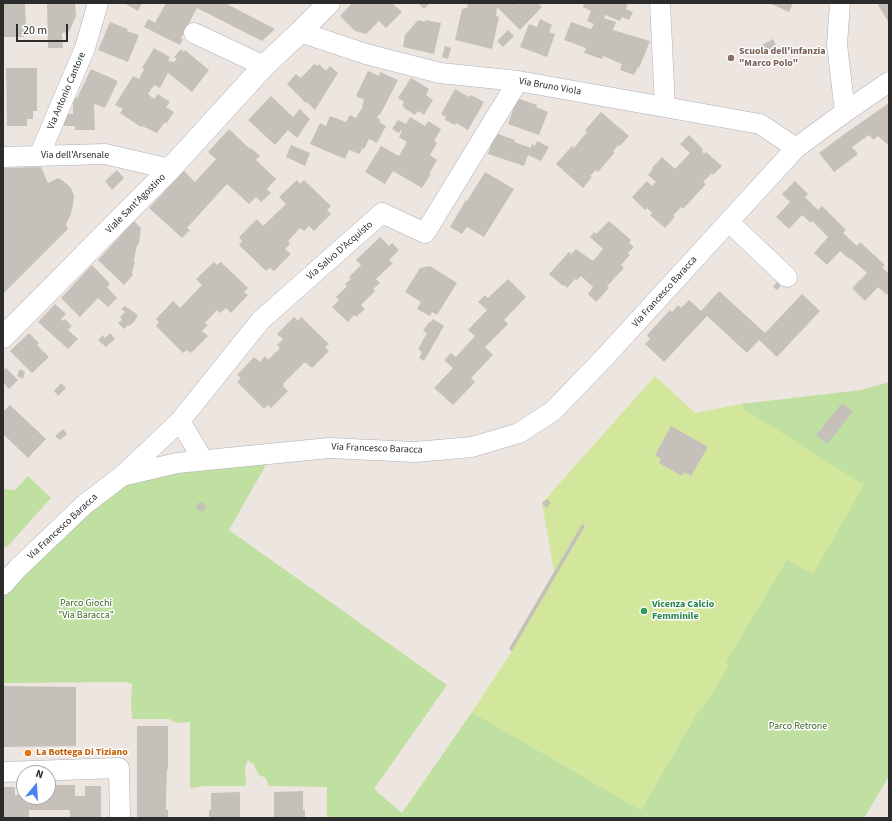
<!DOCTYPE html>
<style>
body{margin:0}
#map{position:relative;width:892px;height:821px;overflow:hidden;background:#ede5e0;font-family:"Source Sans 3",sans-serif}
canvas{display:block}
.frame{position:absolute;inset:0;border:4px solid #2c2c2c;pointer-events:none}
.north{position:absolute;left:16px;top:765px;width:40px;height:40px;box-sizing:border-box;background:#fff;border:1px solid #ababab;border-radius:50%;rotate:18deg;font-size:11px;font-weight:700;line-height:16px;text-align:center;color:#2c2c2c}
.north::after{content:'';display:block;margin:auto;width:14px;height:18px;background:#4a82f0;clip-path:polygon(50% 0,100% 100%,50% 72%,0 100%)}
.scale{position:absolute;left:16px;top:24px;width:52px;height:18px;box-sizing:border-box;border:2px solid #2c2c2c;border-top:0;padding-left:5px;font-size:12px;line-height:14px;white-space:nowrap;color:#2c2c2c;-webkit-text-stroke:3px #fff;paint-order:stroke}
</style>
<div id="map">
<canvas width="892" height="821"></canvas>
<div class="frame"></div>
<div class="north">N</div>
<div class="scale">20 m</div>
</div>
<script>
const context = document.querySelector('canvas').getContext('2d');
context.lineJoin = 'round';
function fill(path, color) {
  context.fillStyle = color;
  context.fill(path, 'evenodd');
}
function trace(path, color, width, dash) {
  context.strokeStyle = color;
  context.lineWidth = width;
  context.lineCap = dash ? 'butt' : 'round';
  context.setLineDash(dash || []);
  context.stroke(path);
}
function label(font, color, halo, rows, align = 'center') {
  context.font = font + ' "Source Sans 3",sans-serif';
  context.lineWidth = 3;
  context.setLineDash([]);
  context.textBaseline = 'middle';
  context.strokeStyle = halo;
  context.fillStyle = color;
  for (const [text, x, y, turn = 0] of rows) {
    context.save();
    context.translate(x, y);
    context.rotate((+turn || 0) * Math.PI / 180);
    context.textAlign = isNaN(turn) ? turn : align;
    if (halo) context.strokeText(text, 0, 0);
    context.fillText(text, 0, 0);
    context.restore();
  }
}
const green = new Path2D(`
 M889 382V776L864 818H327V787L269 786 266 778 259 775 254 765 248 760 245 767 246 781 245 786H205L190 788V722L177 723 169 719H132L131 702 132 684 124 682 3 683V595L81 510 92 500 143 476 267 463 229 530 447 685 374 789 402 813 472 712 641 810 701 706 703 707 729 665 725 663 787 559 813 574 744 409 741 404 861 390Z
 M28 476 51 498 7 547H3V489L15 490Z`);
const pitch = new Path2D(`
 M655 376 695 413 741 404 744 409 864 485 813 574 787 559 725 663 729 665 704 707 701 706 641 810 472 712 512 651 509 649 554 572 542 503Z`);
const building = new Path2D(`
 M3 3H25L26 26H24V37H3Z
 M47 3H75L76 16 69 32 62 33 63 48H48Z
 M124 3H142L138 11Z
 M166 3H225L275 29 262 41 197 8 181 38 183 39 180 45 144 27 148 19 155 23Z
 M352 3H392L402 12 386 28 379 21 366 34 355 31 340 16Z
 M418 3H430L424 9Z
 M473 3H516L518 5 521 3H538L542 7 520 30 497 7 496 16 499 17 492 49 455 40 462 9 468 7 467 4Z
 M584 3H628L626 9 633 12 629 20 622 17 620 21 605 15 604 18 616 22 613 30 650 41 639 68 638 67 634 75 620 70 622 64 603 56 602 59 584 53 586 48 564 40 571 22 591 29 594 24 587 21 591 11 583 7Z
 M769 3H793L789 12Z
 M881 3H889V23L878 5Z
 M540 19 552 25 549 32 555 34 547 57 520 47 529 24 537 27Z
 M418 20 425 22V20L441 23 434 54 403 47 405 35Z
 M110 22 128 29 127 31 139 35 128 62 98 50Z
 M508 30 514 36 503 47 497 41Z
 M773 39 778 49 765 56 760 46Z
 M445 46 451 48 448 59 442 57Z
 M154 48 170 57 168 61 174 62 177 59 174 57 181 49 184 52 185 50 209 70 192 92 168 73 160 88 154 85 148 94 154 99 158 94 170 102 166 107 174 112 166 124 165 122 157 133 142 126 141 127 120 113 123 109 115 105 133 76 139 79 144 69 142 68Z
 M314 64 317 66 319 64 326 71 330 66 338 73 315 110 307 102 306 103 287 84 296 74 301 78Z
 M6 68H37V111H33V119H27V126H7Z
 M91 69 118 81 105 108 95 104 94 106 95 130H75V126H64V114H73V103L75 98H77Z
 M368 71 379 76 380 72 398 80 380 115 379 114 377 118 381 120 379 122 386 126 377 143 369 139 364 149 362 148 360 154 349 150 345 159 310 144 320 123 326 126 330 116 346 122 350 115 356 118 363 106H362L364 100 356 96Z
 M411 78 429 89 426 95 433 100 424 115 418 111 415 115 404 108 405 107 402 106 404 102 398 98Z
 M455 89 469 97 471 95 484 102 468 130 456 123 455 125 445 120 446 117 441 114Z
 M271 96 293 117 300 109 310 119 297 138 288 130 275 145 248 120Z
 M517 98 537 105 536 107 548 112 539 135 508 124Z
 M889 103V146L878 136 873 140 869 135 852 147 858 154 834 172 819 153 843 135Z
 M601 112 629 136 620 146 618 145 613 151 615 152 598 172 596 170 590 176 592 177 583 188 556 164 572 146 574 148 587 132 585 130Z
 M410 117 425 126 428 121 441 129 434 141 437 143 430 155 437 160 429 174H431L422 188 393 171 385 184 365 172 381 146 399 156 407 142 399 137 402 131 401 130 399 133 392 129 398 120 406 124Z
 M229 129 250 149 251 148 260 156 256 160 276 179 267 189 271 193 261 202 256 197 249 204 227 184 187 228 190 230 182 238 149 208 184 171 195 182 216 159 208 152Z
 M495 133 515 140 514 142 531 148 532 144 535 146 537 141 549 147 541 161 528 155 524 166 488 154Z
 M689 135 703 149 702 151 704 154 706 152 722 166 713 175 712 173 703 182 706 184 683 209 681 207 673 216 675 217 665 228 650 215 652 213 647 208 645 210 632 197 647 181 652 186 656 182 648 175 653 169 652 168 662 157 675 169 690 153 680 144Z
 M291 145 310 153 305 166 286 157Z
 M41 167 48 183 58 178 62 180 71 188 74 196 73 204 71 214 66 224 68 229 3 294V168Z
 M117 170 124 178 112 190 105 181Z
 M485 172 514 189 484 237 467 227 462 234 450 227 466 200 467 201Z
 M297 180 300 184 304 180 331 206 327 210 331 214 314 231 309 226 304 231 300 228 288 241 290 244 285 249 291 254 274 271 270 268 266 271 239 245 242 241 239 237 257 219 263 226 286 204 279 197Z
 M795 181 808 194 805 197 818 210 822 206 846 230 843 233 857 246 860 242 885 265 882 267 889 274V292L887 295 878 287 865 301 852 288 867 273 850 258 849 259 840 251 827 265 814 253 828 237 812 221 811 223 802 215 789 229 776 217 790 202 782 194Z
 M134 221 141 228 139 243 137 246 134 259V261L135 262 132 273 133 275 124 285 98 260Z
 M609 221 631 240 629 243 634 247 628 253 630 255 621 265 624 268 607 286 609 288 596 302 588 294 593 287 581 276 577 280 575 279 567 288 564 285 563 286 549 274 569 252 571 254 576 249 593 261 603 249 590 237 594 232 596 234Z
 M380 237 389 246 392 243 399 250 389 260 393 263 376 279 380 283 373 289 375 291 361 305 365 309 356 317 354 315 348 322 332 307 339 300 336 297 347 286 345 284 351 279 349 277 361 265 356 260Z
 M214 262 217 265 221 262 248 288 244 292 248 295 231 313 226 308 220 313 217 310 205 323 208 325 202 331 208 336 191 353 187 350 183 353 156 326 159 322 156 319 173 301 180 308 202 285 196 279Z
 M92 265 110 284 107 287 117 298 108 307 98 298 80 317 61 298Z
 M430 266 457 283 437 315 432 312 430 316 417 309 421 302 405 292 420 268Z
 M508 279 526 297 504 320 508 324 485 347 493 355 471 378 475 382 453 405 434 388 453 368 444 360 451 353 456 357 475 336 468 330 487 310 478 302 485 295 488 298Z
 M777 282 781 286 777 290 773 287Z
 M719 291 765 333 802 294 820 311 777 357 759 340 747 353 707 316 664 362 645 344 650 339 647 335 670 310 672 312 678 305 681 308 689 300 701 311Z
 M55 304 66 314 61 319 62 321 65 319 72 326 68 330 78 339 68 349 38 322Z
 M125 306 138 315 134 322 129 326 128 325 124 329 118 323 122 320 120 317 125 312 121 309Z
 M294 317 298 321 301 317 329 344 325 347 329 351 312 368 306 363H304L283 384 284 385 283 386 288 391 271 408 268 405 264 409 237 382 241 378 237 375 254 357 260 362 265 356 268 360 280 348 277 345 283 339 277 334Z
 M433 319 444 326 424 361 419 358 422 352 418 349 427 333 423 331 429 322 430 323Z
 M29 333 39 343 37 345 49 357 32 373 10 351Z
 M110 333 115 339 106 347 98 340 103 335 105 338Z
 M6 368 18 380 9 389 3 382V370Z
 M20 369 25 372 23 379 17 376Z
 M61 383 66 388 58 396 54 391Z
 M842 403 853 412 827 444 816 435Z
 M10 405 46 439 28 458 3 434V412Z
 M671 426 708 447 691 476 684 472 682 476 659 463 661 459 655 455Z
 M63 429 67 434 60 440 55 436Z
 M547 499 551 503 546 508 542 503Z
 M203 502 206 507 204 511H198L196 507 198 503Z
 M582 524 585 526 512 651 509 649Z
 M3 686 76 687V746L3 747Z
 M137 726H168V769H167L166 799V810H168V818H137Z
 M48 785H75V796H85V786H101V818H70V810H29V818H3V787H15V795H24V797H48Z
 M303 791V810L305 809V818H274V792Z
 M240 792V818H209V810H211V793Z`);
const street = new Path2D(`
 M660 3 665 107
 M840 3 837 45 845 112
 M300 32 366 54 440 73 518 81 760 124 796 148
 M194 33 264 66
 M39 156 85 48 98 3
 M3 157 105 154 170 169
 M729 222 787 277
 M180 421 261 320 382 213 425 233 518 81
 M123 475 180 421 203 460
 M3 585 18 568 84 505 122 476 177 463 329 448 415 452 472 447 519 433 553 411 604 358 796 148 845 112 889 82
 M3 772 119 768 120 818`);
const secondary = new Path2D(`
 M3 337 170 169 264 66 300 32 329 3`);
const markers = [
 [731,58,4,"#8d6e63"],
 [644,611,4,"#2e9e5b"],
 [28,753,4,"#e8710a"]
];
const educationNames = [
 ["Scuola dell'infanzia",739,52],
 ["\"Marco Polo\"",739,64]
];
const streetNames = [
 ["Via Bruno Viola",550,87,10],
 ["Via Antonio Cantore",67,91,-67],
 ["Via dell'Arsenale",75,156],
 ["Viale Sant'Agostino",136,204,-45],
 ["Via Salvo D'Acquisto",340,251,-41],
 ["Via Francesco Baracca",665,292,-48],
 ["Via Francesco Baracca",377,449,2],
 ["Via Francesco Baracca",63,527,-43]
];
const parkNames = [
 ["Parco Giochi",86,604],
 ["\"Via Baracca\"",86,616],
 ["Parco Retrone",798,727]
];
const leisureNames = [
 ["Vicenza Calcio",652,605],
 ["Femminile",652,617]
];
const foodNames = [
 ["La Bottega Di Tiziano",36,753]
];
fill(green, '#bfe0a0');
fill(pitch, '#d2e79c');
fill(building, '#c6c0bb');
trace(street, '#acb0b8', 21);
trace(secondary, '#acb0b8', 23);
trace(street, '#fff', 20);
trace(secondary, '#fff', 22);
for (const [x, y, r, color] of markers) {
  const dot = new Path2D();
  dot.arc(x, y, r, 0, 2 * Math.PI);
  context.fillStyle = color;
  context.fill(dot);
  trace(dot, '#fff', 1.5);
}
label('bold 10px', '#785e54', '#fff', educationNames, 'left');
label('10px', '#2c2c2c', '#fff', streetNames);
label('10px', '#39671f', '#fff', parkNames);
label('bold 10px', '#27864d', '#fff', leisureNames, 'left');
label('bold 10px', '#c56008', '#fff', foodNames, 'left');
</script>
